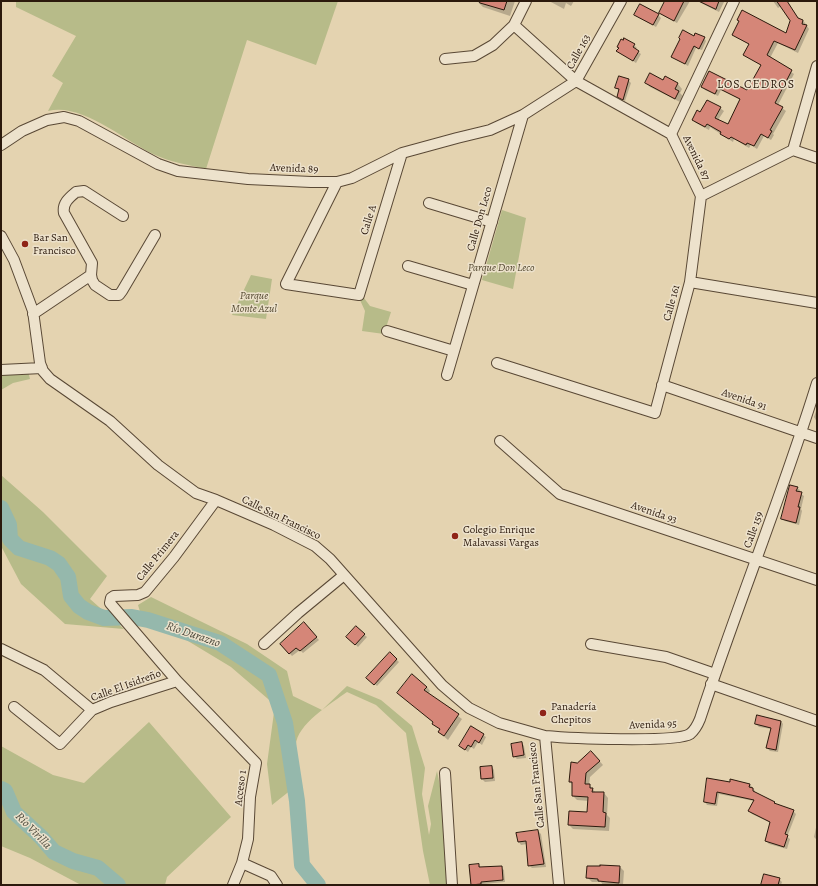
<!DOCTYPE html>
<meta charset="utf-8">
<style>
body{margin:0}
#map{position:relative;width:818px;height:886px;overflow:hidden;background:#e4d3b0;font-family:Alegreya,serif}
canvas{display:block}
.frame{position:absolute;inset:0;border:2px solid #2b190c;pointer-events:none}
</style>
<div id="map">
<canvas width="818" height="886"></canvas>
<div class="frame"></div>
</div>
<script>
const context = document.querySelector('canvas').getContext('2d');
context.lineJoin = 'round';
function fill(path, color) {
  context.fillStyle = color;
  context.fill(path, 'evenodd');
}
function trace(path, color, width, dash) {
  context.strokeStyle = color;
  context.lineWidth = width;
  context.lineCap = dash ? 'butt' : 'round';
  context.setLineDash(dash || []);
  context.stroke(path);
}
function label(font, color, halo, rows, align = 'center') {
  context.font = font + ' Alegreya,serif';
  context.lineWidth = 3;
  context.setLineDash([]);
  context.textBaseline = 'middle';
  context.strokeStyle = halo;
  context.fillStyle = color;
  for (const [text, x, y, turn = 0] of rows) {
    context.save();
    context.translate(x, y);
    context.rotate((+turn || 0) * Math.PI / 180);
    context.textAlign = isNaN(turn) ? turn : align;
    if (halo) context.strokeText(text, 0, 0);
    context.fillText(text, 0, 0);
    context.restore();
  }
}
const green = new Path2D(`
 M16 1H338L316 65 247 40 206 169C188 165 170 162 153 154 124 140 81 102 48 111L63 83 52 76 76 36 16 7Z
 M502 210 526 218 513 289 482 280Z
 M251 275 272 279 266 319 232 315Z
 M364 298 370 306 391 312 384 334 362 331 365 311 360 300Z
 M28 371 30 379 13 383 1 390V373Z
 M1 475 43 512 107 576 90 599 124 629 65 624 21 584 1 546Z
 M151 597 247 644 287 671 293 696 322 710 347 686 381 700 412 726 425 768 422 794 429 835 431 824 428 806 437 771 442 796 449 885H430L423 851 406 733 376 705 347 692C333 702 296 725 296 745 296 757 299 770 301 782L272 805 267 764 275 705 231 667 183 638 144 625 138 605Z
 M149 722 231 817 167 877 165 885H81L30 858 1 846V746L53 775 84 783Z`);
const shadow = new Path2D(`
 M477 1H515L510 16 483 7Z
 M549 1H574L571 6 566 3 564 9Z
 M666 1H690L677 23 664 16 660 13Z
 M697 1H722L724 2 719 12Z
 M773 1H787L799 19 803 20 809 29 798 53 778 43 770 58 794 74 778 105 786 111 773 134 774 135 771 140 764 136 757 149 751 145 749 148 734 139 733 142 710 127 709 130 696 123 693 120 701 113 720 108 724 111 718 120 728 126 741 100 721 90 718 96 705 90 702 86 710 72 748 91 762 66 744 55 750 45 733 35H787L791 21 781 6 778 8Z
 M635 15H658L661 18 656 27Z
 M694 38H704L706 41 702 50 696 48 688 66 672 57Z
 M634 45 637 48 635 50 641 54 636 63 618 51 619 48 618 47Z
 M666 78 678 84 682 89 680 93 683 96 680 102 650 87 646 83 663 82Z
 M628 80 631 83 625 101 621 99 619 90 616 88Z
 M817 408V422L814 417Z
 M797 488 800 490 799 493 804 496 801 509 802 511 799 525 785 521 782 519Z
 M304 624 319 640 303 653 300 650 292 656 281 644Z
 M356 628 367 637 358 647 348 637Z
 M390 654 399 662 377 686 368 678Z
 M427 687 430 691 428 694 462 719 448 740 439 732 441 730 433 724 434 722 398 693Z
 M781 721 783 724 778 752 770 751 767 748 772 729 759 727 756 724Z
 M471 727 486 737 482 745 478 742 474 749 471 747 468 752 463 748Z
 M522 743 524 746 526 758 517 759 514 756Z
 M595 756 603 765 590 777 589 785 596 793H604L608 798 607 815 610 818 609 831 573 829 569 825 588 813 589 801 577 800 573 796V785L570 782 577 764Z
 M492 767 494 770 495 781 485 782 482 779 481 768Z
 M708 780 750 784 755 791V793L775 803 777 805 793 811 796 814 787 837 790 839 787 849 769 844 766 841 771 823 752 814 749 811 754 801 719 794 717 806 707 805 705 802Z
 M817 823V840L814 837Z
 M538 831 541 834 546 867 532 868 529 865 527 844 521 845 519 842 517 834Z
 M479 865 481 868H501L504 870 505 882 472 885Z
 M620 867 624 871 623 885H603L601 882H592L587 877Z
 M779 879 782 882 781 885H762Z`);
const river = new Path2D(`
 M1 508 9 525 10 539 19 548 50 558 59 564 68 577 71 596 79 606 88 612 104 618 132 617 148 620 220 643 269 675 285 723 297 801 302 865 318 885
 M1 789 5 791 14 812 41 837 54 852 73 861 98 868 118 885`);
const building = new Path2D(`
 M480 1H507L504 10 480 3Z
 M665 1H684L674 21 659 13Z
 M699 1H719L716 9Z
 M777 1H787L798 18 803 20 802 24 807 25 795 50 774 41 767 55 792 70 775 103 783 107 770 130 772 131 768 138 761 134 754 146 747 143 746 145 731 137 729 139 720 134 721 132 707 124 705 127 692 120 697 110 700 112 707 100 721 107 715 118 728 124 740 99 718 88 715 94 701 87 709 71 747 90 761 65 743 55 749 44 732 35 739 21 737 20 742 10 786 33 790 21Z
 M640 4 659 14 653 25 634 15Z
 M683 30 694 36 695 33 705 37 699 49 694 46 685 64 671 57 680 39 679 38Z
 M624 38 635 44 633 47 639 51 633 61 616 51 619 48 617 47 621 39 623 40Z
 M650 73 663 80 665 76 678 83 675 89 679 91 675 99 645 83Z
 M619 76 629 79 623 100 617 97 619 89 615 88Z
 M790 485 798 487 796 491 802 492 798 507H800L796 523 781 519Z
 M304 622 317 637 300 651 296 648 289 654 280 644Z
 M356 626 365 634 355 645 346 637Z
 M390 652 397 659 374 685 366 678Z
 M412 674 427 687 424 690 459 714 444 736 438 732 440 729 432 724 433 722 397 693Z
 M757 715 781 721 776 750 766 748 771 728 755 724Z
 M471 726 484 734 479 743 475 740 471 747 468 745 465 750 459 746Z
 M522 742 524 755 513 757 511 744Z
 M591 751 600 761 586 773 585 784H590V788H593L592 792H604L603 812 606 813 605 827 568 825 569 811 587 812 588 797 572 796V782H569L571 762 577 763Z
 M492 766 493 778 481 779 480 767Z
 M707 778 730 782V779L750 784 749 787 753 788V791L775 802 774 803 794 810 785 834 788 835 784 847 765 841 770 822 748 811 754 800 717 792 715 804 704 802Z
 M538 830 544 864 528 866 526 841 518 842 516 833Z
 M479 864V867L502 866 503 880 481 882V884L471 885 469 865Z
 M600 865 620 866 619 883 598 881V879L586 878 587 866H600Z
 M764 874 780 878 778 885H761Z`);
const minor = new Path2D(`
 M514 25 576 81 671 134 701 196
 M445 59 474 56 493 45 514 25 526 1
 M671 134 734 1
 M1 145 22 131 47 120 64 117 79 121 158 164 178 171 248 179 311 182H337L352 178 402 153 457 138 490 130 523 115 576 81 621 1
 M793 150 817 66
 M337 182 286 284 359 295 402 153
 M701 196 793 150 817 158
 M429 203 492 222
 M123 216 84 191 76 192C70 197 62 203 64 213L92 263 91 275 92 280 95 285 110 295H119L122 291 155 235
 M1 236 14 260 33 311 40 363 43 371 50 379 110 421 158 465 196 493 216 500 274 525 315 546 330 559 442 685 456 697 469 708 499 723 545 736 559 885
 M408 266 473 285
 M690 282 817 303
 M33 314 91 275
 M387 331 454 351
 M497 363 655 413 690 282 701 196
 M1 370 42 368
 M447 375 523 115
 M662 385 817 438
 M500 441 560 494 817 580
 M216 500 174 557 145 592 138 595 114 596 111 598 110 603 177 681 256 763 250 797 248 839 242 863 271 876 277 885
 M264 644 298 613 344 575
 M591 644 666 657 715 674
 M1 649 44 670 92 710
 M711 684 817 721
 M14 707 60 744 92 710 111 702 177 681
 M545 736C567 738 676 743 690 734 695 730 698 724 700 719 737 606 782 496 817 383
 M445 773 452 885
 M233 885 242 863`);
const markers = [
 [25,244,4,"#8f2418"],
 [455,536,4,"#8f2418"],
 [543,713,4,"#8f2418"]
];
const streetNames = [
 ["Calle 163",579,52,-61],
 ["Avenida 87",696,158,64],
 ["Avenida 89",294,169,2],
 ["Calle Don Leco",480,219,-74],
 ["Calle A",369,220,-73],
 ["Calle 161",672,303,-75],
 ["Avenida 91",744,400,19],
 ["Avenida 93",654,513,19],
 ["Calle San Francisco",281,518,26],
 ["Calle 159",754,530,-70],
 ["Calle Primera",158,556,-51],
 ["Calle El Isidreño",126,686,-20],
 ["Avenida 95",653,725,-2],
 ["Calle San Francisco",537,785,-96],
 ["Acceso 1",241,788,-83]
];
const poiNames = [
 ["Bar San",33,238],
 ["Francisco",33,251],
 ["Colegio Enrique",463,530],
 ["Malavassi Vargas",463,543],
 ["Panadería",551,707],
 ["Chepitos",551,720]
];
const parkNames = [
 ["Parque Don Leco",501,268],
 ["Parque",254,296],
 ["Monte Azul",254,309]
];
const neighbourhoodNames = [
 ["LOS CEDROS",756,85]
];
const waterNames = [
 ["Río Durazno",193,635,19],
 ["Río Virilla",33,831,46]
];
fill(green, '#b7bb89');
fill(shadow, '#0003');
trace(river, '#95b8ac', 16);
fill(building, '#d58678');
trace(building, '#2b190c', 1);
trace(minor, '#594835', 12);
trace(minor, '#ede2cc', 10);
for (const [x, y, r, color] of markers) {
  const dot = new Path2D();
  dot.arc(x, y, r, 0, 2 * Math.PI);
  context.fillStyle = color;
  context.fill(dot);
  trace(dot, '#ede2cc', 1.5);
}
label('11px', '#2b190c', '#ede2cc', streetNames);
label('11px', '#2b190c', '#ede2cc', poiNames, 'left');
label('italic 11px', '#554a32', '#ede2cc', parkNames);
context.letterSpacing = '1px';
label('12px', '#2b190c', '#ede2cc', neighbourhoodNames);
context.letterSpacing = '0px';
label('italic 12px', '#4b493c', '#ede2cc', waterNames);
</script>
